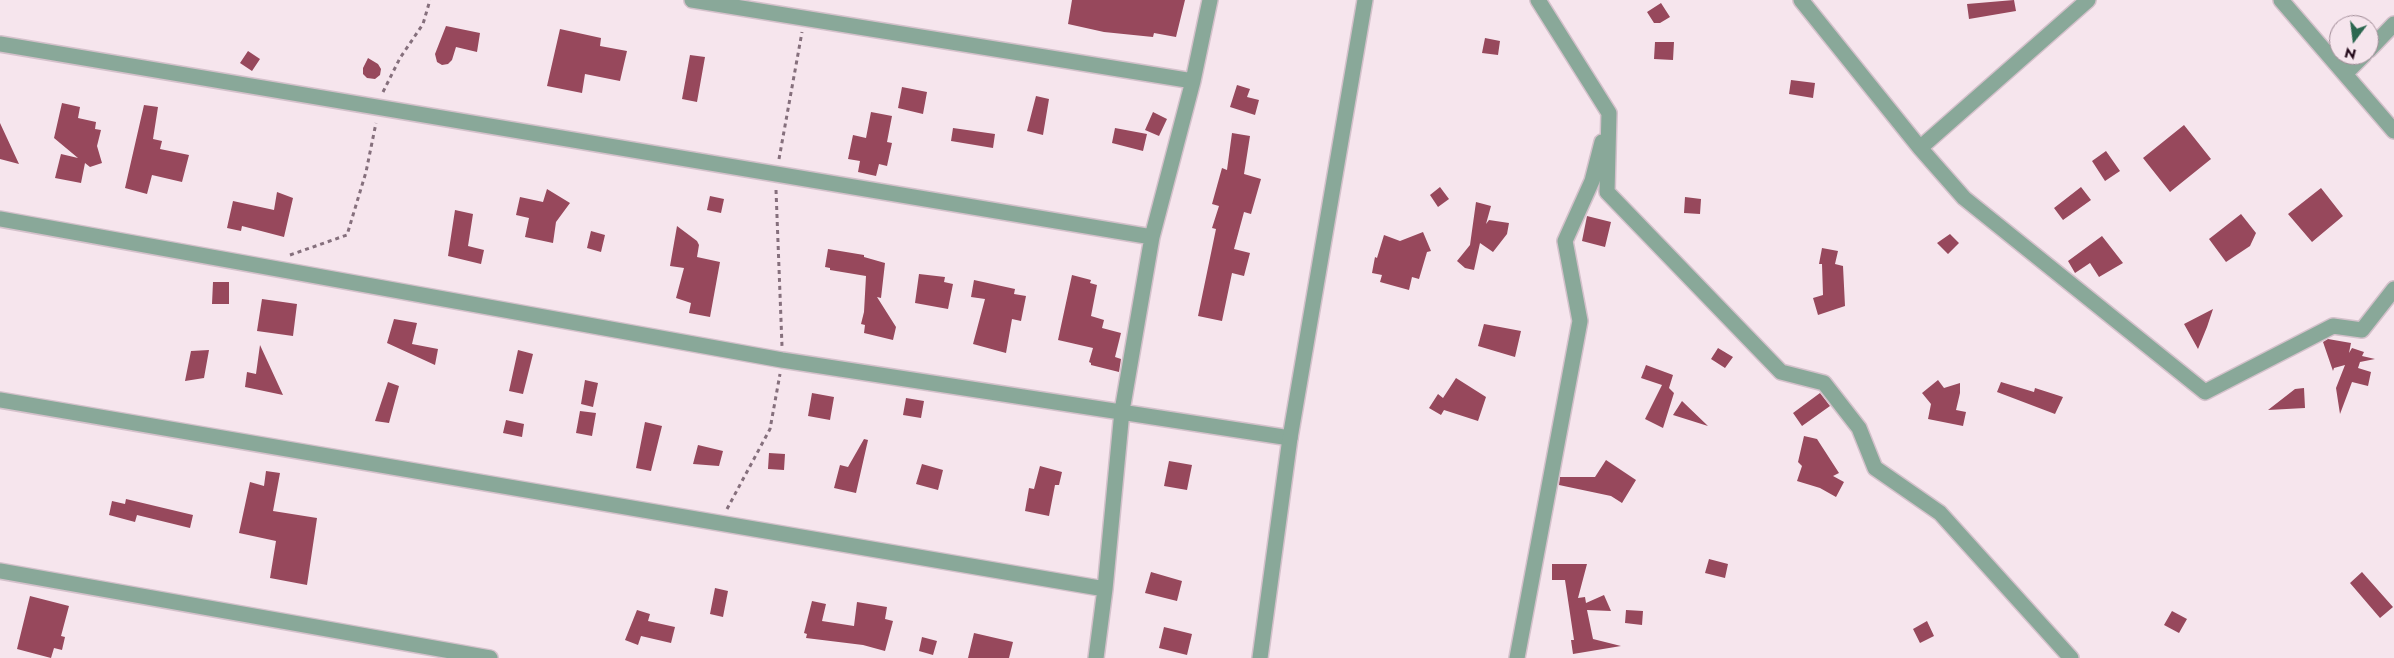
<!DOCTYPE html>
<style>
body{margin:0}
#map{position:relative;width:2394px;height:658px;overflow:hidden;background:#f6e5ed;font-family:Jost,sans-serif}
canvas{display:block}
.north{position:absolute;left:2329px;top:15px;width:50px;height:50px;box-sizing:border-box;background:#f6e5ed;border:1px solid #a18c97;border-radius:50%;rotate:195deg;font-size:14px;font-weight:700;line-height:20px;text-align:center;color:#210617}
.north::after{content:'';display:block;margin:auto;width:18px;height:22px;background:#2c6750;clip-path:polygon(50% 0,100% 100%,50% 72%,0 100%)}
</style>
<div id="map">
<canvas width="2394" height="658"></canvas>
<div class="north">N</div>
</div>
<script>
const context = document.querySelector('canvas').getContext('2d');
context.lineJoin = 'round';
function fill(path, color) {
  context.fillStyle = color;
  context.fill(path, 'evenodd');
}
function trace(path, color, width, dash) {
  context.strokeStyle = color;
  context.lineWidth = width;
  context.lineCap = dash ? 'butt' : 'round';
  context.setLineDash(dash || []);
  context.stroke(path);
}
const building = new Path2D(`
 M1072 0H1185L1176 37 1154 33 1153 37 1104 32 1068 24Z
 M2014 0 2016 11 1969 19 1967 4Z
 M1661 3 1670 17 1660 23H1654L1647 12Z
 M446 26 480 33 477 52 456 47 452 60 448 64 442 65 437 62 435 54Z
 M560 29 601 38 600 46 627 51 620 81 585 74 582 93 547 86Z
 M1485 38 1500 41 1498 55 1482 53Z
 M1655 42H1674L1673 60 1654 59Z
 M248 51 260 59 252 71 240 63Z
 M690 55 705 57 697 102 682 99Z
 M368 58 378 64 381 69 380 75 375 79 367 78 363 74V68Z
 M1791 80 1815 83 1813 98 1789 94Z
 M1237 85 1250 89 1247 97 1259 100 1255 115 1230 107Z
 M902 87 927 92 923 114 898 108Z
 M1036 96 1049 99 1043 135 1027 131Z
 M62 103 80 107 78 118 96 122 95 129 101 130 97 146 102 163 90 167 85 163 81 183 55 178 61 154 78 158 54 138Z
 M144 105 158 107 153 139 162 141 160 149 189 155 182 182 152 175 147 194 125 188Z
 M871 112 892 116 887 142 892 143 887 166 879 164 876 176 858 172 860 161 848 159 853 135 866 138Z
 M1153 112 1167 119 1159 136 1145 130Z
 M0 123 19 164 0 159Z
 M2184 125 2211 159 2170 192 2143 158Z
 M953 128 995 134 993 148 951 141Z
 M1115 128 1147 134 1143 151 1112 143Z
 M1232 133 1250 136 1244 174 1261 179 1251 214 1244 212 1234 249 1250 253 1244 276 1232 273 1222 321 1198 316 1216 229 1212 228 1219 206 1212 204 1222 168 1227 170Z
 M2106 151 2120 171 2105 181 2092 161Z
 M1440 187 1449 199 1438 207 1430 195Z
 M2081 187 2091 200 2063 220 2054 208Z
 M2321 188 2343 216 2312 242 2288 214Z
 M547 189 570 203 556 222 553 243 525 237 529 218 516 215 520 197 543 202Z
 M277 192 293 198 284 237 242 226 241 231 227 228 233 201 274 210Z
 M710 196 724 199 721 213 707 210Z
 M1685 197 1701 199 1700 214 1684 213Z
 M1476 202 1491 206 1486 224 1489 220 1509 223 1507 234 1493 252 1480 243 1474 270 1465 268 1457 261 1470 245Z
 M455 210 473 214 468 246 484 250 481 264 448 256Z
 M2241 214 2256 233 2250 246 2226 262 2209 239Z
 M1587 216 1611 222 1605 247 1582 241Z
 M677 226 697 241 699 245 697 257 720 262 710 317 689 313 691 303 676 298 684 268 670 266Z
 M591 231 605 235 601 252 587 248Z
 M1423 232 1431 251 1427 252 1419 279 1412 277 1409 290 1380 282 1382 275 1372 273 1375 257 1377 258 1384 235 1400 241Z
 M1950 234 1959 243 1948 254 1937 243Z
 M2102 236 2123 263 2099 277 2090 263 2075 273 2068 261Z
 M1822 248 1838 251 1835 264 1843 266 1845 306 1818 315 1813 298 1823 295 1822 264H1819Z
 M828 249 864 255V257L885 263 881 298 877 297 896 327 893 340 864 333 865 325 861 324 864 312 866 276 830 270V268L825 267Z
 M919 274 945 277 944 282 953 284 948 309 915 303Z
 M1072 275 1091 280 1090 283 1097 285 1091 316 1104 320 1102 328 1121 333 1115 357 1121 359 1119 372 1091 365V363L1089 362 1093 348 1058 340Z
 M974 280 1015 289 1014 294 1026 296 1021 321 1012 319 1006 353 973 344 985 299 971 297Z
 M213 282H229V304H212Z
 M262 299 297 304 293 336 257 331Z
 M2213 309 2207 327 2198 349 2184 324Z
 M394 319 417 323 412 344 438 349 435 365 387 343Z
 M1484 324 1521 331 1515 357 1478 346Z
 M2328 339 2351 343 2349 353 2352 348 2364 352 2362 356 2375 359 2360 362 2358 368 2371 372 2368 386 2352 382 2340 414 2336 388 2345 365 2334 368 2333 371 2323 342Z
 M260 345 283 395 245 387 247 372 256 374Z
 M1718 348 1733 357 1725 368 1711 359Z
 M209 350 204 378 185 381 191 351Z
 M518 350 533 354 523 394 509 391Z
 M1646 365 1673 375 1669 388 1674 393 1663 428 1645 419 1662 385 1641 378Z
 M1456 378 1486 397 1478 421 1444 410 1441 415 1429 408 1438 394 1443 398Z
 M585 380 598 383 593 407 581 404Z
 M1938 380 1944 388 1960 383V393L1956 410 1966 412 1963 426 1928 419 1931 404 1922 393Z
 M388 382 399 386 389 423 375 421Z
 M2001 382 2034 392 2035 388 2063 397 2055 414 1997 392Z
 M2304 388 2305 408 2268 410 2295 389Z
 M812 393 834 397 830 420 808 416Z
 M1820 393 1830 406 1802 426 1793 413Z
 M906 398 924 401 921 418 903 415Z
 M1682 401 1708 426 1673 415Z
 M580 411 596 413 592 436 576 433Z
 M506 420 524 424 522 437 503 433Z
 M645 422 662 426 651 471 636 468Z
 M1804 436 1817 439 1839 473 1833 476 1844 482 1836 497 1820 488 1797 481 1802 466 1798 462Z
 M864 439 868 440 856 493 834 488 840 465 848 467Z
 M698 445 723 451 719 466 693 464Z
 M769 453 785 454 784 470 768 469Z
 M1606 460 1636 480 1622 503 1611 496 1559 485 1560 477H1595Z
 M1169 461 1192 465 1187 490 1164 486Z
 M922 464 943 470 938 490 916 484Z
 M1040 466 1062 472 1059 485H1055L1049 516 1025 511 1029 488 1034 489Z
 M266 471 280 473 273 511 317 518 307 585 270 578 276 541 239 533 250 482 264 486Z
 M126 499 193 515 190 528 137 515 135 522 109 515 112 501 125 504Z
 M1709 559 1728 564 1725 578 1705 573Z
 M1552 564H1587L1578 598 1585 597 1586 603 1604 595 1611 611 1587 610 1593 639 1621 646 1573 654 1571 640H1574L1565 580H1552Z
 M1151 572 1182 581 1177 601 1145 593Z
 M2362 572 2393 607 2380 618 2350 583Z
 M715 588 728 591 723 617 710 614Z
 M30 596 69 606 61 636 65 637 62 650 54 648 51 658 17 649Z
 M812 601 826 604 822 621 854 626 857 602 887 607 885 619 893 621 885 651 863 645 806 638 807 634 804 633Z
 M637 610 650 614 648 621 675 627 671 643 641 636 638 645 625 640Z
 M1626 610 1643 611 1642 625 1625 623Z
 M2172 611 2187 619 2179 633 2164 625Z
 M1927 621 1934 636 1920 643 1913 629Z
 M1164 627 1192 634 1187 655 1159 648Z
 M974 633 1013 642 1009 658H968Z
 M922 637 937 641 933 655 919 651Z`);
const path = new Path2D(`
 M383 92 400 58 423 24 430 0
 M779 159 802 32
 M776 190 782 346
 M290 255 347 235 366 172 376 123
 M727 509 770 429 780 374`);
const minor = new Path2D(`
 M692 0 1193 81
 M1538 0 1609 113 1607 192 1781 372 1824 383 1859 428 1875 468 1940 513 2071 658
 M1801 0 1920 148 1964 198 2205 392 2333 326 2362 330 2394 289
 M0 44 1152 237
 M2369 50 2394 24
 M2346 73 2364 55
 M1920 148 2088 0
 M0 219 782 360 1290 438
 M0 400 1105 589
 M0 571 490 658
 M1096 658 1105 589 1122 411 1152 237 1193 81 1210 0
 M1517 658 1580 321 1565 241 1592 181 1602 142`);
const tertiary = new Path2D(`
 M2281 0 2394 131
 M1260 658 1290 438 1365 0`);
fill(building, '#97485c');
trace(minor, '#d4c1cb', 18);
trace(tertiary, '#d4c1cb', 18);
trace(path, '#856f7c', 3, [4, 4]);
trace(minor, '#89a899', 15);
trace(tertiary, '#89a899', 15);
</script>
